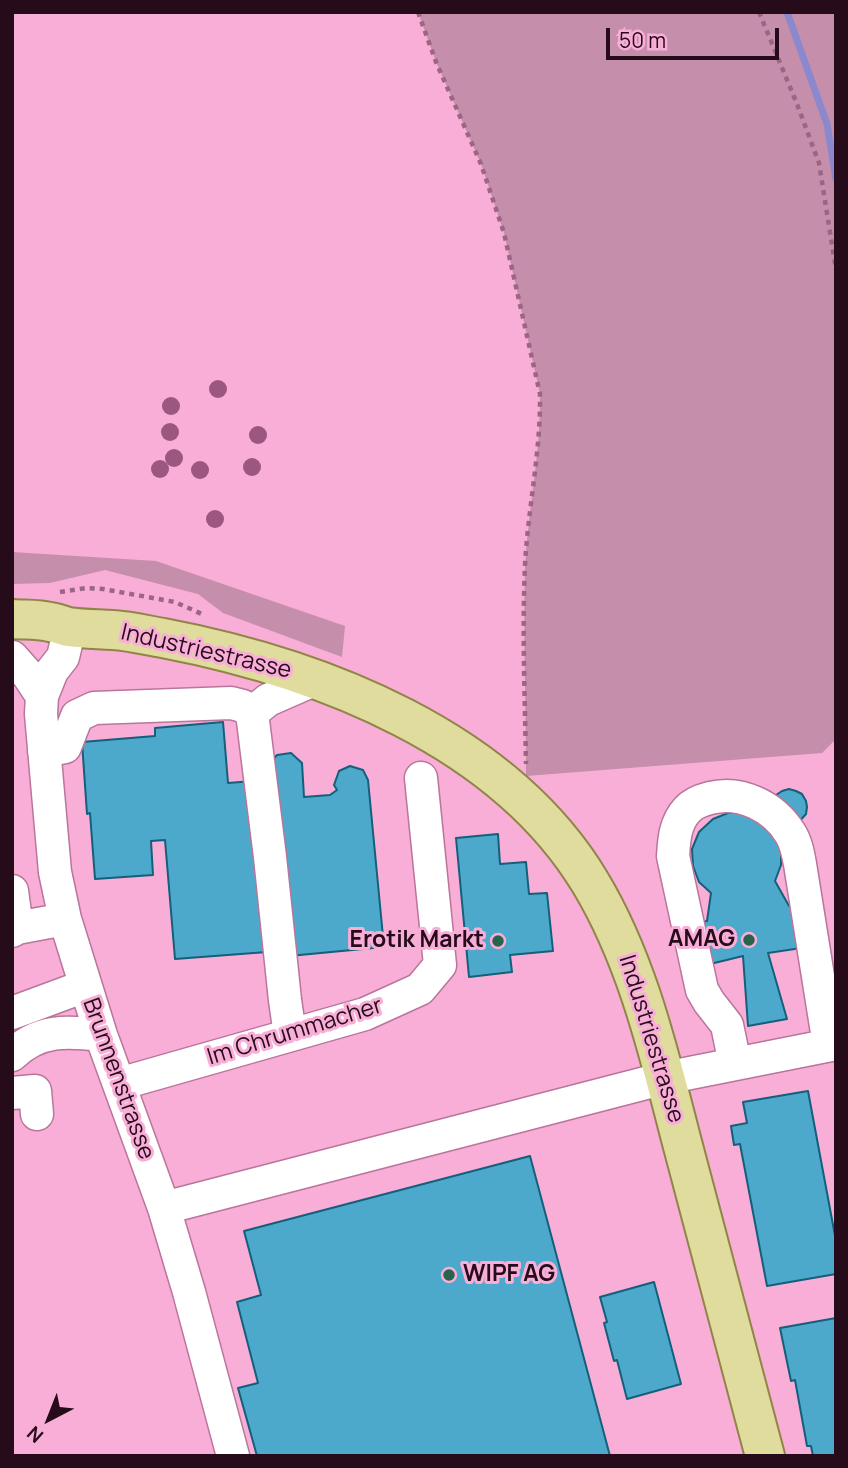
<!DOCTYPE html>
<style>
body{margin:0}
#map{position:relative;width:848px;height:1468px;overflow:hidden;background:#f8aed6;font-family:Manrope,sans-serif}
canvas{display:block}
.frame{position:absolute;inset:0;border:14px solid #260c1b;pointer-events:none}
.north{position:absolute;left:14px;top:1384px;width:70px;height:70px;-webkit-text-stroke:5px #f8aed6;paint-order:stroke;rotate:222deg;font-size:19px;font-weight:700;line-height:28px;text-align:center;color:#260c1b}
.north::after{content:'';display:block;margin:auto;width:24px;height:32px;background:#260c1b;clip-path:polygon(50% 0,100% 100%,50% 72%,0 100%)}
.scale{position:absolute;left:606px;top:28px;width:173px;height:32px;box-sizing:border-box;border:4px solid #260c1b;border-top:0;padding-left:9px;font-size:21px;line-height:24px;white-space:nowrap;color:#260c1b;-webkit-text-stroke:5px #f8aed6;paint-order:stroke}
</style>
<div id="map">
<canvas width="848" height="1468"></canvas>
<div class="frame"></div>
<div class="north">N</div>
<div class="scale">50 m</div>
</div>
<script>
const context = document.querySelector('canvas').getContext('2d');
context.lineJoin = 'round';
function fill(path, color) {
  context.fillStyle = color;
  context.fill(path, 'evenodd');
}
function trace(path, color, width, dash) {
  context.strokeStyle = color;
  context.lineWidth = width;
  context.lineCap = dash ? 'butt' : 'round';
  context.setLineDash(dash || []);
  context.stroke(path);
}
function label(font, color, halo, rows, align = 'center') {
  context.font = font + ' Manrope,sans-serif';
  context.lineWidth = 6;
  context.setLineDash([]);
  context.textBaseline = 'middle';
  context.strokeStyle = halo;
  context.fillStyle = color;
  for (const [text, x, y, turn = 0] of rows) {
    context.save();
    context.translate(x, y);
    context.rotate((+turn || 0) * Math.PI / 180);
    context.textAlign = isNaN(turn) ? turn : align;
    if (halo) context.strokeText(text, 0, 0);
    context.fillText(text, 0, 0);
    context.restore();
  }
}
const green = new Path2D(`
 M418 12H836V739L822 753 526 776C526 706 523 636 525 566 528 509 541 452 540 394L504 233 481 164 436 62Z
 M12 552 156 561 345 626 342 657 223 613 198 594 105 570 50 583 12 584Z`);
const stream = new Path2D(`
 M787 12 827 124 836 179`);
const building = new Path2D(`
 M223 722 228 783 253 781 267 952 175 959 165 840 151 841 153 875 95 879 90 813 87 814 82 742 155 736V728Z
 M291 753 302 763 304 797 330 795 337 790 334 785 339 771 350 766 363 770 368 780 384 947 289 956 268 765 277 755Z
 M789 789 796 791 802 794 806 801 807 807 806 814 797 824 772 800 776 795 782 791Z
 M728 813H746L774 832 781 849V865L775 881 789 906 802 904 808 947 768 953 787 1019 748 1026 743 956 702 966 694 923 707 921 711 893 699 882 693 866 692 849 699 832 713 819Z
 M498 834 500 864 526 862 529 894 547 893 553 951 510 955 512 972 469 977 456 838Z
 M808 1091 836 1241V1274L767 1286 740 1144 734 1145 731 1126 747 1123 743 1102Z
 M530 1156 610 1456H257L238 1388 258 1383 237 1302 261 1295 244 1231Z
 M654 1282 681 1384 627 1399 617 1360 614 1361 604 1323 607 1322 600 1297Z
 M836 1318V1456H813L811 1446H807L795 1380 791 1381 780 1328Z`);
const path = new Path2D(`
 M418 12 436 62 481 164 504 233 540 394C541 451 528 508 525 565 522 631 525 698 526 764
 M759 12 797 104 819 163 836 270
 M60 592 86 588 103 589 175 602 204 615`);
const minor = new Path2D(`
 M70 627 63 657 52 671 42 696 41 714 55 872 65 919 101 1035 164 1208 189 1292 233 1456
 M12 657 28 675 42 696
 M252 713 268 700 316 679
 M44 751 65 747 77 716 94 708 231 703 243 706 252 713 270 857 285 1000 290 1035
 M12 891 17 928
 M12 931 17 928 65 919
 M12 1013 85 986
 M12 1055C39 1029 67 1031 101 1035
 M735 1064 727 1025 709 1002 702 990 673 856C674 840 675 823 687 810 693 803 702 800 710 798 741 790 774 807 790 833 796 842 798 853 800 864L829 1045
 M119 1084 365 1014 420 989 440 965 421 778
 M12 1093 35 1091 37 1114
 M164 1208 665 1078 836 1044`);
const major = new Path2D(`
 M12 619C25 620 38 619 50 622 56 623 62 625 68 627 83 629 98 629 113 630 129 631 146 635 163 638 320 668 503 738 590 882 639 963 660 1059 684 1150 711 1252 738 1354 765 1456`);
const trees = [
 [218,389],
 [171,406],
 [170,432],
 [258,435],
 [174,458],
 [252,467],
 [160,469],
 [200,470],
 [215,519]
];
const markers = [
 [749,940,7,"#28644d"],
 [498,941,7,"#28644d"],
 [449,1275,7,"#28644d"]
];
const streetNames = [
 ["Industriestrasse",206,652,13],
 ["Im Chrummacher",295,1032,-17],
 ["Industriestrasse",651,1039,73],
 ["Brunnenstrasse",118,1079,70]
];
const poiNames = [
 ["AMAG",735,940],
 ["Erotik Markt",484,941],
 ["WIPF AG",463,1275,"left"]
];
fill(green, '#c58eab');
trace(stream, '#8c88cd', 7);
fill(building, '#4ca9cc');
trace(building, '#145f79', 2);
trace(minor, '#ba759b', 35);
trace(major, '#908446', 42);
trace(path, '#9b6683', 4.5, [5, 5]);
trace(minor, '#fff', 32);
trace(major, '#dfdc9e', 38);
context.fillStyle = '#9b577f';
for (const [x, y] of trees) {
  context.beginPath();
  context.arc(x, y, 9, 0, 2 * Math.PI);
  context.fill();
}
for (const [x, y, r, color] of markers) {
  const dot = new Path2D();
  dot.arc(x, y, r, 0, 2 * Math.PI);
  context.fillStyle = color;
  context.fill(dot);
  trace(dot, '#f8aed6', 2.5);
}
label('23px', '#260c1b', '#f8aed6', streetNames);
label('bold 23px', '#260c1b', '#f8aed6', poiNames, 'right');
</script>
